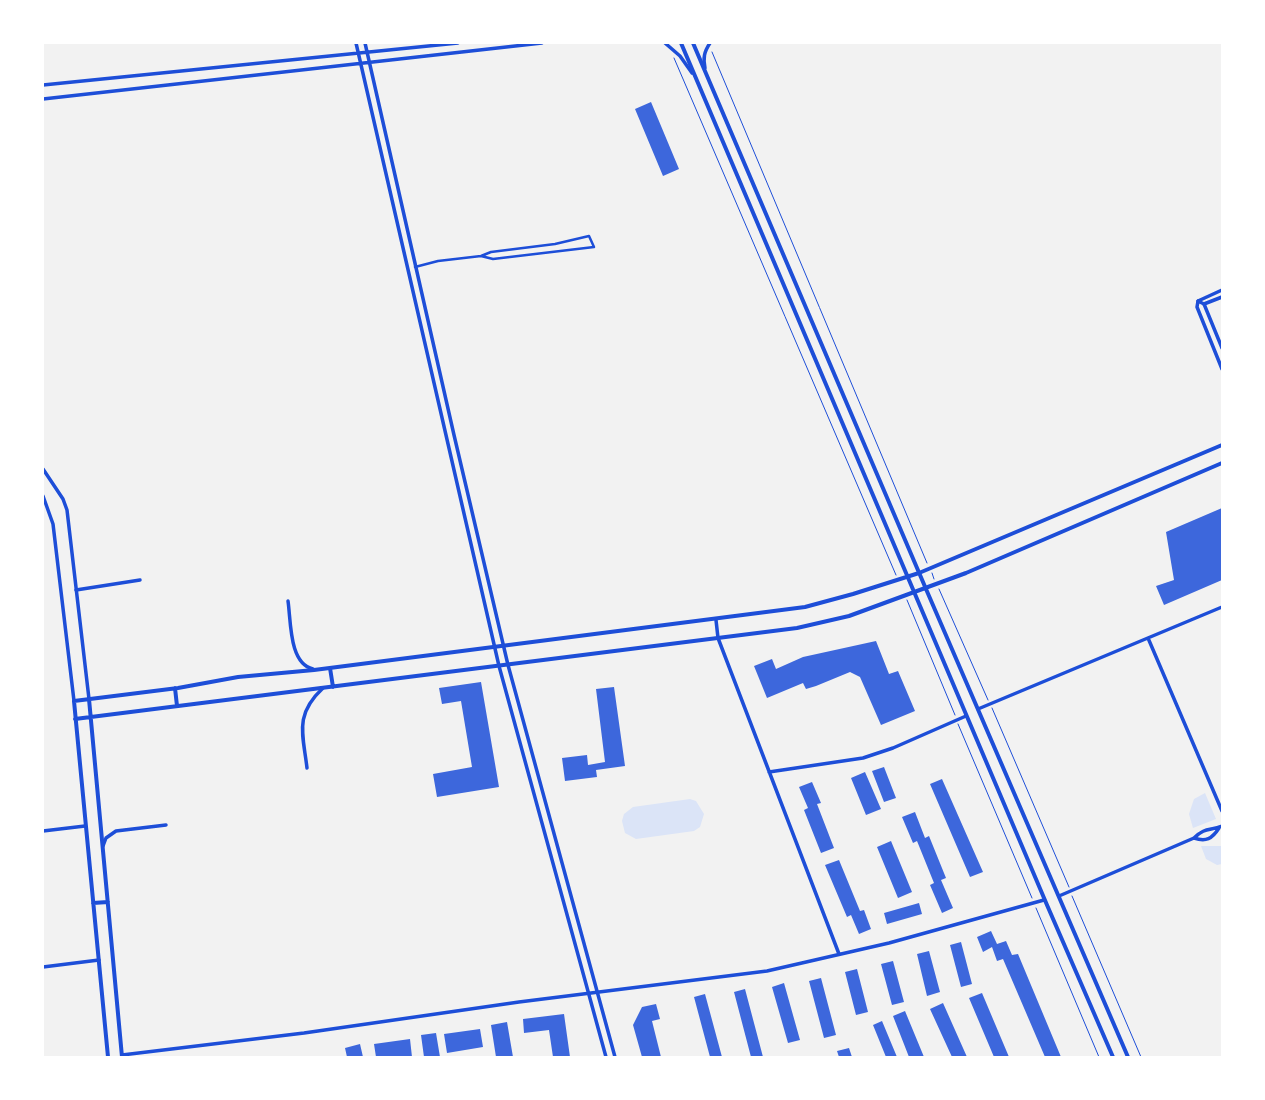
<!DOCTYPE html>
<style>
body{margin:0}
#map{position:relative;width:1265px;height:1100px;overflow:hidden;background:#f2f2f2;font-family:Poppins,sans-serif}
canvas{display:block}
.frame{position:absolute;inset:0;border:44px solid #fff;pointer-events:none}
</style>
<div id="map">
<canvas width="1265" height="1100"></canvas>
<div class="frame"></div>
</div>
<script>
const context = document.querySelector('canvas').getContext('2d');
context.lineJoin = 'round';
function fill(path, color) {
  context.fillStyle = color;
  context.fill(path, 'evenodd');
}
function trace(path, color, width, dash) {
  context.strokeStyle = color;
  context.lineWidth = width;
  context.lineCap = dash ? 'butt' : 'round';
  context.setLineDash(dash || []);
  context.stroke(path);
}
const green = new Path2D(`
 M1205 793 1216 819 1193 828 1189 814 1194 799Z
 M690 799 696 801 704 814 700 827 694 831 636 839 625 833 622 821 624 814 633 807Z
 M1201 846H1222V864L1217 865 1206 859Z`);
const building = new Path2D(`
 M651 102 679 169 663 176 635 109Z
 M1222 508V580L1164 605 1156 586 1174 580 1166 532Z
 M876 641 889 674 898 671 915 711 881 725 860 677 850 672 816 686 806 689 803 683 767 698 754 666 772 659 776 669 803 657Z
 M481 682 499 787 437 797 433 774 472 767 461 701 442 704 439 688Z
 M614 687 625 766 596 770 597 777 565 781 562 758 587 755 588 765 605 762 596 689Z
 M884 767 896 798 884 802 872 771Z
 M865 772 881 809 866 815 851 778Z
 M942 779 983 872 970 877 930 784Z
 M812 782 821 803 817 804 834 848 821 853 804 810 808 808 799 787Z
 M915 812 925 838 929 836 946 878 941 880 953 908 942 913 930 885 934 883 917 841 913 843 902 817Z
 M891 841 912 892 898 898 877 847Z
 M839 860 860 911 864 910 871 929 859 934 851 915 847 917 825 865Z
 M919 903 922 914 887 924 884 913Z
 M991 931 997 944 1006 941 1012 955 1018 954 1061 1057H1045L1003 959 997 961 992 947 983 952 977 937Z
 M961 942 972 984 961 987 950 945Z
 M929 951 940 992 927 996 917 954Z
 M893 961 904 1002 892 1005 881 964Z
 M857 969 868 1012 856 1015 845 972Z
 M821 978 836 1035 824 1038 809 981Z
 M784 983 800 1040 788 1043 772 987Z
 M745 989 763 1057H751L734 992Z
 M982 993 1009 1057H994L969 998Z
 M705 994 722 1057H710L694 997Z
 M943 1003 967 1057H952L930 1009Z
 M656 1004 660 1019 652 1021 661 1057H642L633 1025 642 1007Z
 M905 1011 924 1057H909L893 1016Z
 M564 1014 570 1057H553L549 1030 524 1033 523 1019Z
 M882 1021 897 1057H886L873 1025Z
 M507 1022 513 1057H496L491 1025Z
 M480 1029 483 1047 447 1053 444 1034Z
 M436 1033 440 1057H424L421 1035Z
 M410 1039 412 1057H376L374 1044Z
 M360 1044 363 1057H347L345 1048Z
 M849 1048 852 1057H839L837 1051Z`);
const path = new Path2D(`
 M712 52 927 563
 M674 58 896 575
 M932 573 934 579
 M939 589 988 700
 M907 600 955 715
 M992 708 1069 887
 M958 724 1032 898
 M1072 896 1141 1057
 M1036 908 1099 1057`);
const minor = new Path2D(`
 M415 267 438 261 481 256 491 252 555 244 589 236 594 247 493 259 481 256`);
const tertiary = new Path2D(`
 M1198 301 1222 290
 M1204 304 1222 297
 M76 590 140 580
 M288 601C291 621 289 664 313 669
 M716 620 718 638 839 954
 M1148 638 1222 811
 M978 709 1222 607
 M307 768C303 734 294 715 323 688
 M769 772 863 758 893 748 966 716
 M43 831 85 826
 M1194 838C1206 842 1212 839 1219 828
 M103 846 106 838 116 831 166 825
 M1059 896 1194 838C1205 827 1210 831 1222 826
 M43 967 99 960
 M122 1055 304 1033 519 1002 767 971 889 943 1044 900`);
const secondary = new Path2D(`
 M356 43 499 666 606 1057
 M365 43 454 435 508 665 615 1057
 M665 43 680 56 692 73
 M705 68C703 58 704 52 710 43
 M43 85 458 43
 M43 99 542 43
 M1222 348 1204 304 1198 301 1197 307 1222 369
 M43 469 63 499 67 510 89 699
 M43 496 53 524 74 701`);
const primary = new Path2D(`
 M681 43 1047 905 1113 1057
 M693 43 926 589 1128 1057
 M330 668 333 687
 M175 688 177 706
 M89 699 122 1057
 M75 719 797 628 849 616 966 573 1222 463
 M93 903 108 902
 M108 1057 74 701 178 688 238 677 314 670 805 607 853 594 919 573 1222 445`);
fill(green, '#dbe4f7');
fill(building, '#3d67dc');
trace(path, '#1d4ed8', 1);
trace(minor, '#1d4ed8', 2.5);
trace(tertiary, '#1d4ed8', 3.5);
trace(secondary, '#1d4ed8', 3.5);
trace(primary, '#1d4ed8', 4);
</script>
